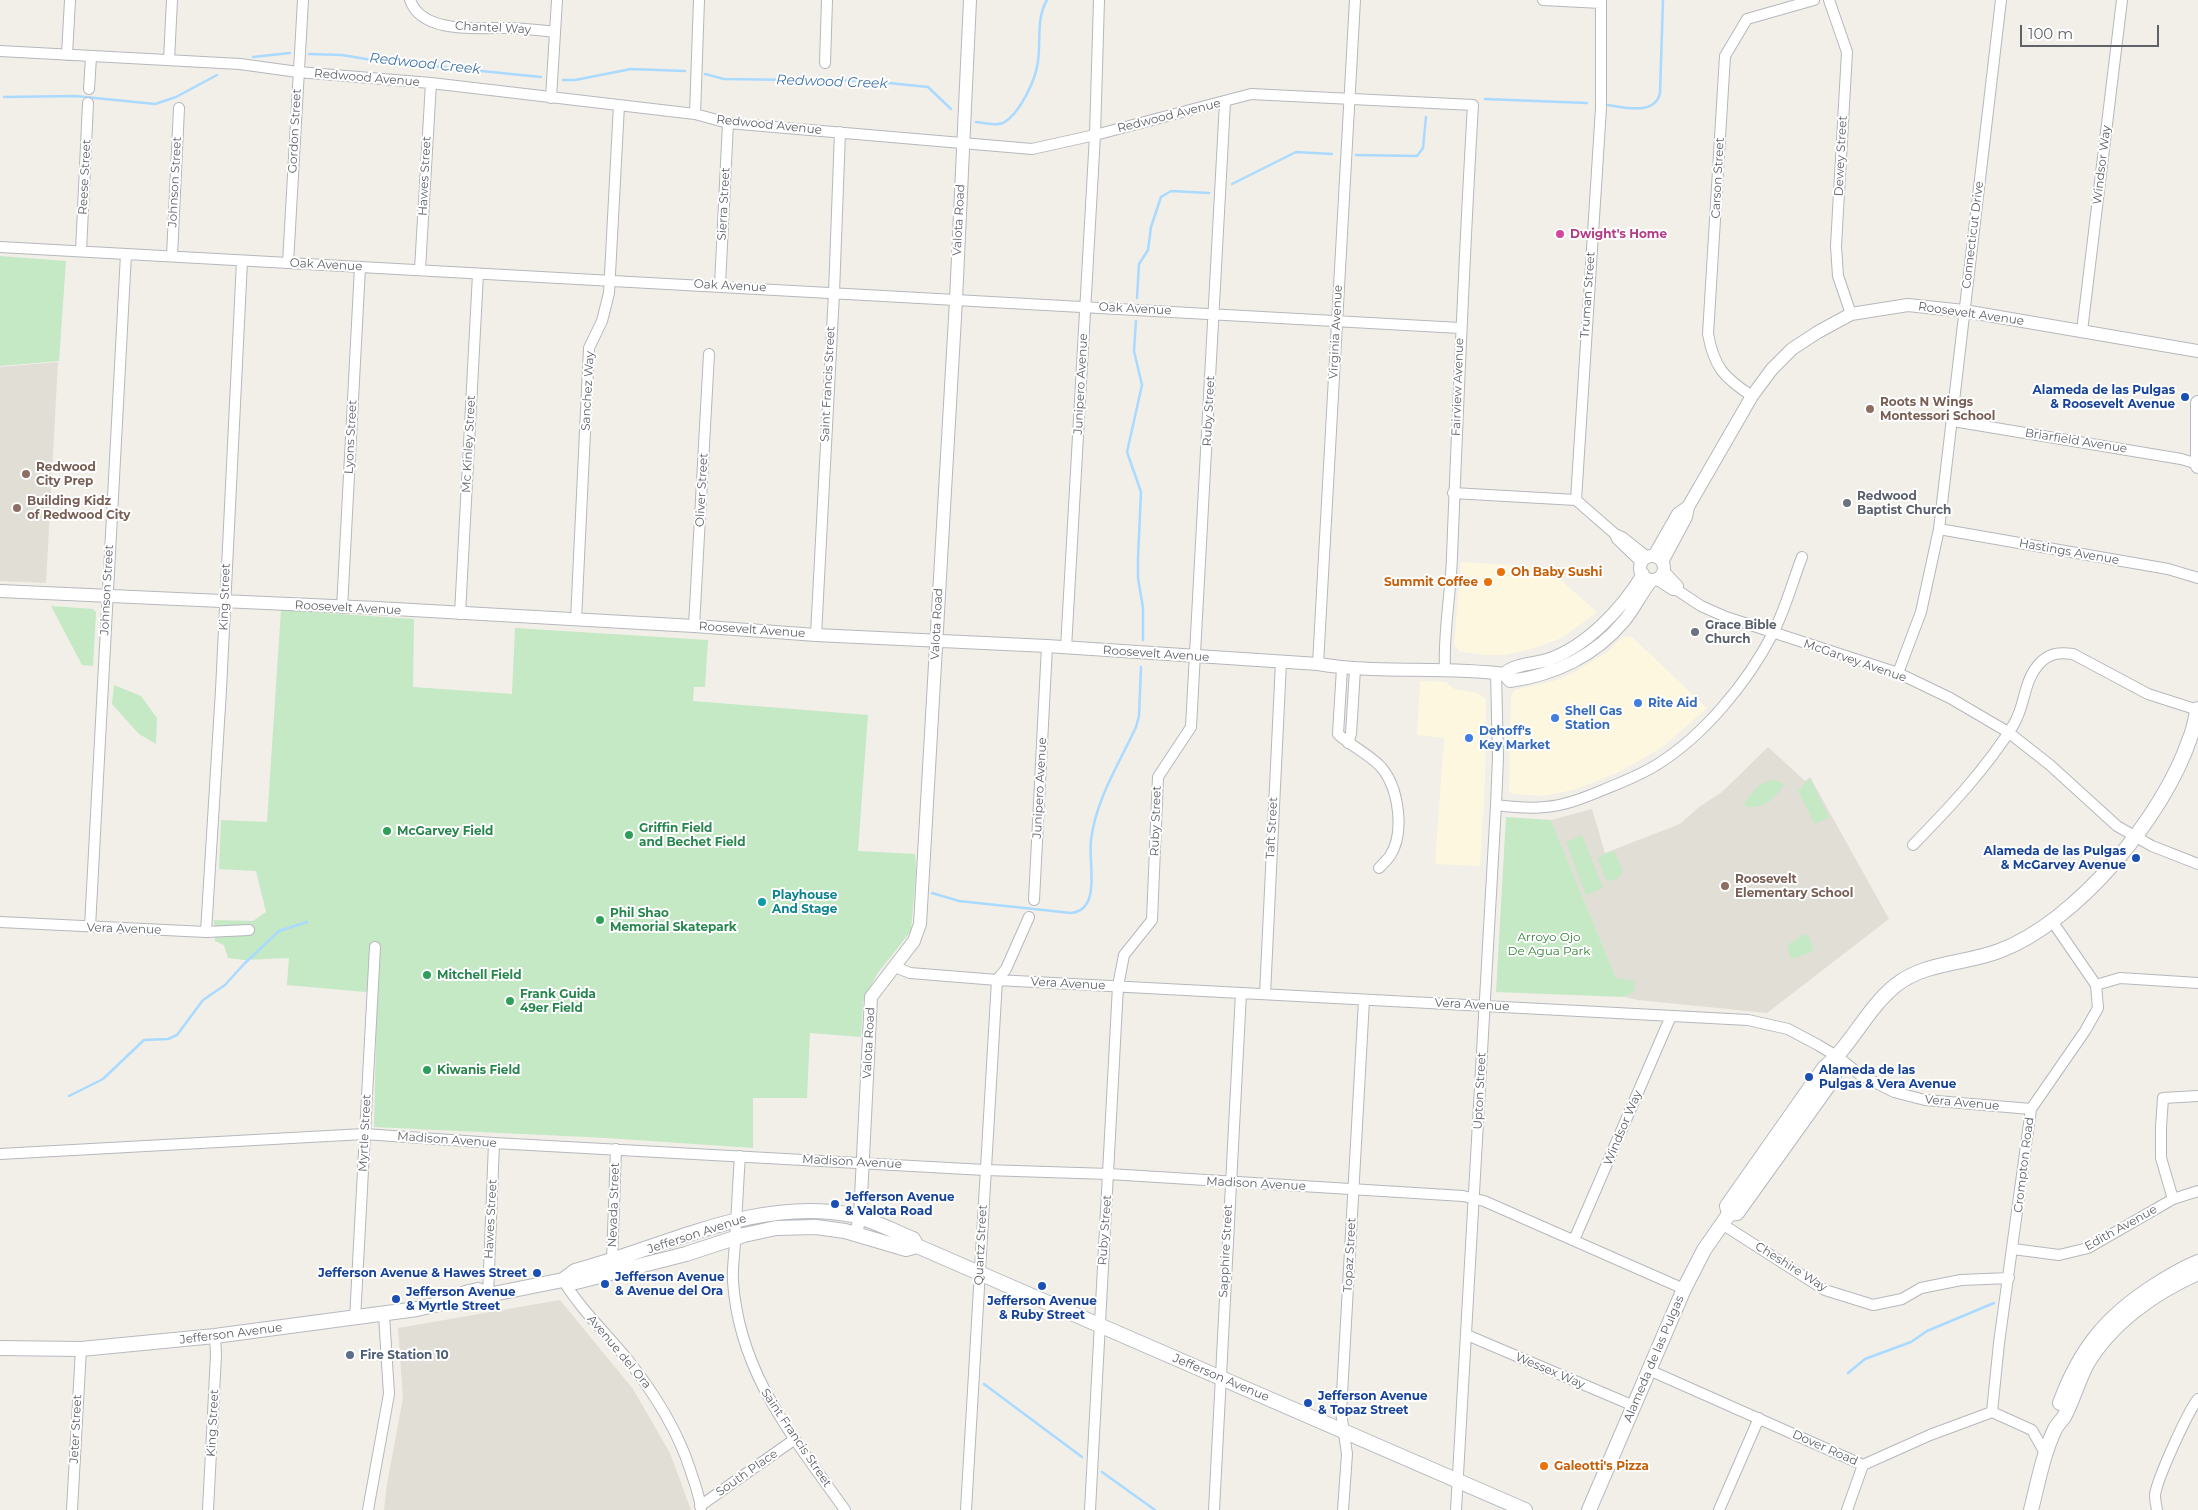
<!DOCTYPE html>
<style>
body{margin:0}
#map{position:relative;width:2198px;height:1510px;overflow:hidden;background:#f1efe8;font-family:Montserrat,sans-serif}
canvas{display:block}
.scale{position:absolute;left:2020px;top:25px;width:139px;height:22px;box-sizing:border-box;border:2px solid #5f6368;border-top:0;padding-left:6px;font-size:15px;line-height:18px;white-space:nowrap;color:#5f6368;-webkit-text-stroke:4px #fff;paint-order:stroke}
</style>
<div id="map">
<canvas width="2198" height="1510"></canvas>
<div class="scale">100 m</div>
</div>
<script>
const context = document.querySelector('canvas').getContext('2d');
context.lineJoin = 'round';
function fill(path, color) {
  context.fillStyle = color;
  context.fill(path, 'evenodd');
}
function trace(path, color, width, dash) {
  context.strokeStyle = color;
  context.lineWidth = width;
  context.lineCap = dash ? 'butt' : 'round';
  context.setLineDash(dash || []);
  context.stroke(path);
}
function label(font, color, halo, rows, align = 'center') {
  context.font = font + ' Montserrat,sans-serif';
  context.lineWidth = 4;
  context.setLineDash([]);
  context.textBaseline = 'middle';
  context.strokeStyle = halo;
  context.fillStyle = color;
  for (const [text, x, y, turn = 0] of rows) {
    context.save();
    context.translate(x, y);
    context.rotate((+turn || 0) * Math.PI / 180);
    context.textAlign = isNaN(turn) ? turn : align;
    if (halo) context.strokeText(text, 0, 0);
    context.fillText(text, 0, 0);
    context.restore();
  }
}
const commercial = new Path2D(`
 M1461 562 1546 567 1597 612 1562 638 1535 648 1505 655H1485L1461 652 1454 645Z
 M1624 636 1632 637 1707 708 1661 748 1623 770 1577 789 1559 793 1543 796 1512 794 1509 791 1511 695 1515 690 1557 680 1573 673 1607 652Z
 M1420 681 1446 682 1454 689 1477 693 1486 699 1485 782 1480 866 1435 864 1444 738 1417 735Z`);
const education = new Path2D(`
 M58 362 46 583 0 581V367Z
 M1768 747 1805 781 1810 777 1889 919 1767 1013 1638 1000 1624 997 1634 991 1616 978 1551 820 1592 809 1605 853 1680 824 1699 807 1722 792Z
 M560 1300 633 1389 670 1453 691 1510H384L387 1484 403 1398 398 1328Z`);
const green = new Path2D(`
 M0 256 66 261 59 361 0 366Z
 M51 606 93 609 96 612 93 666 82 665Z
 M281 610 414 619 413 687 512 694 515 628 708 640 705 687H694L693 701 868 715 858 851 915 854 916 871 911 931 877 974 863 1002 861 1037 810 1033 807 1098H753V1148L607 1138 374 1127 377 993 287 985 289 958 244 960 228 958 224 945 215 941 214 920 253 921 266 912 256 871 219 869 221 820 267 822Z
 M114 685 141 696 157 718 156 744 139 734 112 704Z
 M1810 778 1829 817 1815 824 1798 791Z
 M1774 780 1784 784C1774 800 1766 807 1747 807L1744 804C1752 792 1759 782 1774 780Z
 M1506 817 1551 820 1616 978 1635 981 1634 991 1624 997 1496 992Z
 M1582 835 1603 888 1586 895 1566 842Z
 M1614 851 1623 871 1617 879 1609 881 1605 878 1598 859 1602 855Z
 M1805 934 1809 936 1813 949 1812 952 1795 958 1790 957 1787 945Z`);
const stream = new Path2D(`
 M309 54 342 55 372 60 541 77
 M253 57 290 53
 M705 74 724 79 869 81 928 87 951 109
 M563 80H575L631 69 685 71
 M4 97 75 96 155 104 176 97 217 75
 M1485 99 1587 103
 M1608 105C1624 107 1655 116 1660 93L1663 0
 M976 122C984 123 995 126 1003 123 1020 114 1036 79 1038 61 1041 41 1036 18 1047 0
 M1356 155 1417 156 1423 148 1426 117
 M1232 184 1296 152 1332 154
 M1137 298 1139 264 1148 250 1151 227 1161 197 1171 191 1209 193
 M1136 321 1134 351 1142 385 1127 452 1141 492 1138 558V578L1143 608V640
 M932 893 959 901 1071 913C1102 910 1088 863 1091 840 1096 799 1119 764 1136 727L1139 716 1141 667
 M69 1096 103 1079 144 1040 168 1039 177 1035 203 1000 225 985 244 964 279 931 307 922
 M1848 1373 1865 1359 1911 1342 1927 1331 1994 1303
 M984 1384 1082 1457
 M1102 1472 1155 1510`);
const minor = new Path2D(`
 M410 0C423 36 483 27 512 28 527 29 541 30 555 32
 M1543 0 1601 3
 M1829 0 1847 52 1836 246 1838 276 1851 314
 M0 51 240 64 298 72 431 83 695 114 728 123 1032 149 1095 135 1251 94 1473 105C1464 255 1458 406 1452 556 1451 594 1443 632 1445 670
 M67 55 70 0
 M169 60 172 0
 M825 63 827 0
 M89 89 91 57
 M551 98 557 0
 M695 114 699 0
 M0 247 1460 328
 M81 251 88 103
 M172 256 179 108
 M288 263 303 0
 M420 269 431 83
 M720 285 728 123
 M2082 331 2122 0
 M1752 396C1724 378 1714 367 1708 334L1725 56 1747 19 1814 0
 M1953 421 2181 459 2198 464
 M1453 493 1576 500 1615 534
 M1576 500 1601 108V0
 M1939 529 2168 569 2198 578
 M1642 563 1617 539 1615 534 1622 537 1647 557
 M1656 579 1673 590H1677L1678 586 1664 571
 M1677 590 1701 606 1726 617 1898 673 1950 698 2008 732 2050 765 2117 826 2152 846 2198 864
 M342 608 360 267
 M460 614 478 274
 M576 620 589 348 602 321 609 293 619 105
 M694 626 709 354
 M816 635 834 293 840 132
 M1066 648 1095 135 1099 0
 M1318 664 1355 0
 M1342 668 1338 734C1351 746 1369 754 1381 767 1399 788 1405 833 1390 856 1387 860 1383 864 1379 868
 M1898 673 1921 612 1939 529 2001 0
 M1348 743 1351 734 1355 669
 M1496 805C1512 807 1529 809 1545 807 1564 806 1586 797 1603 790 1622 782 1641 775 1658 764 1704 735 1747 683 1772 635 1785 611 1792 583 1802 557
 M1913 845C1950 807 1986 769 2014 724 2026 703 2023 682 2039 664 2049 653 2059 652 2073 654L2148 694 2198 710
 M1034 900 1047 646
 M0 922 206 932 249 930
 M90 927 126 254
 M206 932 221 690 242 261
 M895 967 910 973 997 980 1748 1020 1788 1029 1818 1045 1838 1057 1859 1074 1894 1092 1925 1100 2031 1109
 M2096 985 2120 978 2198 983
 M1265 994 1281 662
 M0 1154 364 1134 494 1143 985 1170 1109 1174 1463 1196 1484 1201 1684 1289
 M740 1156C738 1183 737 1211 735 1239 735 1253 732 1267 733 1281 739 1374 794 1438 845 1510
 M2173 1199 2161 1158V1127L2163 1098 2198 1096
 M1722 1224 1825 1290 1873 1305 1902 1299 1921 1288 1961 1280 2009 1278
 M1574 1240 1671 1016
 M2013 1249 2059 1255 2088 1248 2173 1199 2198 1191
 M612 1261 616 1149
 M563 1280C581 1310 606 1333 628 1360 654 1393 677 1429 690 1469 694 1482 700 1496 701 1510
 M488 1295 494 1143
 M355 1319 375 947
 M1467 1335 1634 1406
 M1649 1370 1863 1465 1930 1435 1992 1412 2032 1430 2045 1453
 M1992 1412 1999 1343 2031 1109 2085 1031 2098 1008 2096 985 2052 921
 M700 1506 795 1439
 M72 1510 81 1349
 M208 1510 216 1355 215 1336
 M368 1510 389 1394 384 1315
 M966 1510 997 980 1006 969 1029 917
 M1090 1510 1118 986 1124 955 1152 920 1158 777 1191 727 1225 102
 M1214 1510 1241 993
 M1343 1510 1347 1454 1341 1412 1364 1000
 M1456 1510 1496 805 1498 758 1496 673
 M1719 1510 1759 1418
 M1847 1510 1863 1465
 M2157 1510C2156 1505 2155 1499 2155 1495 2157 1479 2188 1411 2198 1399`);
const tertiary = new Path2D(`
 M1688 507 1752 396 1772 369 1792 349 1818 332 1851 314 1908 305 1964 311 2198 351
 M1654 556 1678 514 1688 507 1686 517 1662 562
 M1640 568a12 12 0 1 1 24 0a12 12 0 1 1-24 0Z
 M1643 574C1622 609 1586 647 1547 660 1533 664 1514 664 1504 674L1510 681C1554 675 1595 656 1624 621 1635 608 1641 593 1652 580
 M0 591 377 608 694 626 816 635 1047 646 1318 664C1379 674 1442 666 1504 674
 M856 1233 860 1217 871 997 914 941 920 924 956 300 970 0`);
const secondary = new Path2D(`
 M2198 403V466
 M1729 1214 1727 1206 1824 1068C1852 1045 1867 1008 1896 985 1925 962 1965 964 1999 951 2077 922 2164 816 2190 738 2194 729 2195 719 2198 709
 M563 1280 575 1271C665 1247 758 1196 852 1215 873 1220 893 1231 913 1239L917 1246 1525 1510
 M460 1299 465 1304 481 1301 488 1295 563 1280 576 1282 686 1254 744 1235 776 1228 816 1227 845 1231 906 1249 917 1246
 M0 1348 81 1349 215 1336 417 1309 460 1299 465 1293 478 1290 488 1295
 M2060 1403C2080 1349 2106 1317 2154 1286 2168 1277 2183 1268 2198 1262
 M1589 1510 1684 1289 1704 1250 1729 1214 1737 1213 1833 1079 1838 1057
 M2031 1510C2038 1483 2043 1454 2055 1429 2057 1425 2061 1421 2064 1417 2073 1400 2078 1381 2087 1364 2111 1323 2155 1292 2198 1273`);
const markers = [
 [1560,234,5,"#d1479c"],
 [2185,397,5,"#1a4fb4"],
 [1870,409,5,"#8d6e63"],
 [26,474,5,"#8d6e63"],
 [1847,503,5,"#6b7280"],
 [17,508,5,"#8d6e63"],
 [1501,572,5,"#e8710a"],
 [1488,582,5,"#e8710a"],
 [1695,632,5,"#6b7280"],
 [1638,703,5,"#3f7fe0"],
 [1555,718,5,"#3f7fe0"],
 [1469,738,5,"#3f7fe0"],
 [387,831,5,"#2e9e5b"],
 [629,835,5,"#2e9e5b"],
 [2136,858,5,"#1a4fb4"],
 [1725,886,5,"#8d6e63"],
 [762,902,5,"#0f9aa8"],
 [600,920,5,"#2e9e5b"],
 [427,975,5,"#2e9e5b"],
 [510,1001,5,"#2e9e5b"],
 [427,1070,5,"#2e9e5b"],
 [1809,1077,5,"#1a4fb4"],
 [835,1204,5,"#1a4fb4"],
 [537,1273,5,"#1a4fb4"],
 [605,1284,5,"#1a4fb4"],
 [1042,1286,5,"#1a4fb4"],
 [396,1299,5,"#1a4fb4"],
 [350,1355,5,"#5c6f8a"],
 [1308,1403,5,"#1a4fb4"],
 [1544,1466,5,"#e8710a"]
];
const streetNames = [
 ["Chantel Way",493,28,3],
 ["Redwood Avenue",367,78,5],
 ["Redwood Avenue",1169,116,-14],
 ["Redwood Avenue",769,125,6],
 ["Gordon Street",295,131,-87],
 ["Dewey Street",1841,156,-87],
 ["Windsor Way",2102,165,-83],
 ["Hawes Street",425,176,-87],
 ["Reese Street",85,177,-87],
 ["Carson Street",1718,178,-87],
 ["Johnson Street",175,182,-87],
 ["Sierra Street",724,204,-87],
 ["Valota Road",959,220,-87],
 ["Connecticut Drive",1973,235,-83],
 ["Oak Avenue",326,265,3],
 ["Oak Avenue",730,286,3],
 ["Truman Street",1588,295,-86],
 ["Oak Avenue",1135,309,3],
 ["Roosevelt Avenue",1971,314,8],
 ["Virginia Avenue",1336,332,-87],
 ["Saint Francis Street",828,384,-87],
 ["Junipero Avenue",1081,384,-87],
 ["Fairview Avenue",1458,387,-88],
 ["Sanchez Way",588,391,-87],
 ["Ruby Street",1209,411,-87],
 ["Lyons Street",351,437,-87],
 ["Briarfield Avenue",2076,441,9],
 ["Mc Kinley Street",469,444,-87],
 ["Oliver Street",702,490,-87],
 ["Hastings Avenue",2069,552,10],
 ["Johnson Street",107,590,-87],
 ["King Street",225,597,-88],
 ["Roosevelt Avenue",348,608,3],
 ["Valota Road",937,624,-87],
 ["Roosevelt Avenue",752,630,4],
 ["Roosevelt Avenue",1156,654,4],
 ["McGarvey Avenue",1855,661,19],
 ["Junipero Avenue",1040,788,-87],
 ["Ruby Street",1156,821,-88],
 ["Taft Street",1272,828,-87],
 ["Vera Avenue",124,929,2],
 ["Vera Avenue",1068,984,3],
 ["Vera Avenue",1472,1005,3],
 ["Valota Road",869,1043,-87],
 ["Upton Street",1480,1091,-87],
 ["Vera Avenue",1962,1103,5],
 ["Windsor Way",1623,1128,-67],
 ["Myrtle Street",365,1133,-87],
 ["Madison Avenue",447,1140,4],
 ["Madison Avenue",852,1162,3],
 ["Crompton Road",2024,1165,-83],
 ["Madison Avenue",1256,1184,3],
 ["Nevada Street",614,1205,-88],
 ["Hawes Street",491,1219,-87],
 ["Edith Avenue",2121,1228,-29],
 ["Ruby Street",1105,1230,-86],
 ["Jefferson Avenue",697,1234,-18],
 ["Quartz Street",981,1245,-87],
 ["Sapphire Street",1226,1251,-87],
 ["Topaz Street",1350,1255,-87],
 ["Cheshire Way",1791,1267,32],
 ["Jefferson Avenue",231,1334,-7],
 ["Avenue del Ora",619,1352,50],
 ["Alameda de las Pulgas",1654,1359,-67],
 ["Wessex Way",1550,1371,23],
 ["Jefferson Avenue",1221,1378,23],
 ["King Street",213,1423,-87],
 ["Jeter Street",76,1429,-87],
 ["Saint Francis Street",796,1438,56],
 ["Dover Road",1825,1448,24],
 ["South Place",747,1473,-35]
];
const hotelNames = [
 ["Dwight's Home",1570,234]
];
const transitNames = [
 ["Alameda de las Pulgas",2175,390,"right"],
 ["& Roosevelt Avenue",2175,404,"right"],
 ["Alameda de las Pulgas",2126,851,"right"],
 ["& McGarvey Avenue",2126,865,"right"],
 ["Alameda de las",1819,1070],
 ["Pulgas & Vera Avenue",1819,1084],
 ["Jefferson Avenue",845,1197],
 ["& Valota Road",845,1211],
 ["Jefferson Avenue & Hawes Street",527,1273,"right"],
 ["Jefferson Avenue",615,1277],
 ["& Avenue del Ora",615,1291],
 ["Jefferson Avenue",406,1292],
 ["& Myrtle Street",406,1306],
 ["Jefferson Avenue",1042,1301,"center"],
 ["& Ruby Street",1042,1315,"center"],
 ["Jefferson Avenue",1318,1396],
 ["& Topaz Street",1318,1410]
];
const educationNames = [
 ["Roots N Wings",1880,402],
 ["Montessori School",1880,416],
 ["Redwood",36,467],
 ["City Prep",36,481],
 ["Building Kidz",27,501],
 ["of Redwood City",27,515],
 ["Roosevelt",1735,879],
 ["Elementary School",1735,893]
];
const worshipNames = [
 ["Redwood",1857,496],
 ["Baptist Church",1857,510],
 ["Grace Bible",1705,625],
 ["Church",1705,639]
];
const foodNames = [
 ["Oh Baby Sushi",1511,572],
 ["Summit Coffee",1478,582,"right"],
 ["Galeotti's Pizza",1554,1466]
];
const shopNames = [
 ["Rite Aid",1648,703],
 ["Shell Gas",1565,711],
 ["Station",1565,725],
 ["Dehoff's",1479,731],
 ["Key Market",1479,745]
];
const leisureNames = [
 ["Griffin Field",639,828],
 ["and Bechet Field",639,842],
 ["McGarvey Field",397,831],
 ["Phil Shao",610,913],
 ["Memorial Skatepark",610,927],
 ["Mitchell Field",437,975],
 ["Frank Guida",520,994],
 ["49er Field",520,1008],
 ["Kiwanis Field",437,1070]
];
const cultureNames = [
 ["Playhouse",772,895],
 ["And Stage",772,909]
];
const parkNames = [
 ["Arroyo Ojo",1549,937],
 ["De Agua Park",1549,951]
];
const serviceNames = [
 ["Fire Station 10",360,1355]
];
const waterNames = [
 ["Redwood Creek",425,64,6],
 ["Redwood Creek",832,82,2]
];
fill(commercial, '#fef7e0');
fill(education, '#e1ded6');
fill(green, '#c5e8c5');
trace(stream, '#aadaff', 2.5);
trace(minor, '#b5b8bc', 12);
trace(tertiary, '#b5b8bc', 14);
trace(secondary, '#b6babf', 16);
trace(minor, '#fff', 10);
trace(tertiary, '#fff', 12);
trace(secondary, '#fff', 14);
for (const [x, y, r, color] of markers) {
  const dot = new Path2D();
  dot.arc(x, y, r, 0, 2 * Math.PI);
  context.fillStyle = color;
  context.fill(dot);
  trace(dot, '#fff', 2);
}
label('12px', '#5f6368', '#fff', streetNames);
label('bold 12px', '#b23c85', '#fff', hotelNames, 'left');
label('bold 12px', '#164399', '#fff', transitNames, 'left');
label('bold 12px', '#785e54', '#fff', educationNames, 'left');
label('bold 12px', '#5b616d', '#fff', worshipNames, 'left');
label('bold 12px', '#c56008', '#fff', foodNames, 'left');
label('bold 12px', '#366cbe', '#fff', shopNames, 'left');
label('bold 12px', '#27864d', '#fff', leisureNames, 'left');
label('bold 12px', '#0d838f', '#fff', cultureNames, 'left');
label('12px', '#348238', '#fff', parkNames);
label('bold 12px', '#4e5e75', '#fff', serviceNames, 'left');
label('italic 14px', '#4174aa', '#fff', waterNames);
</script>
